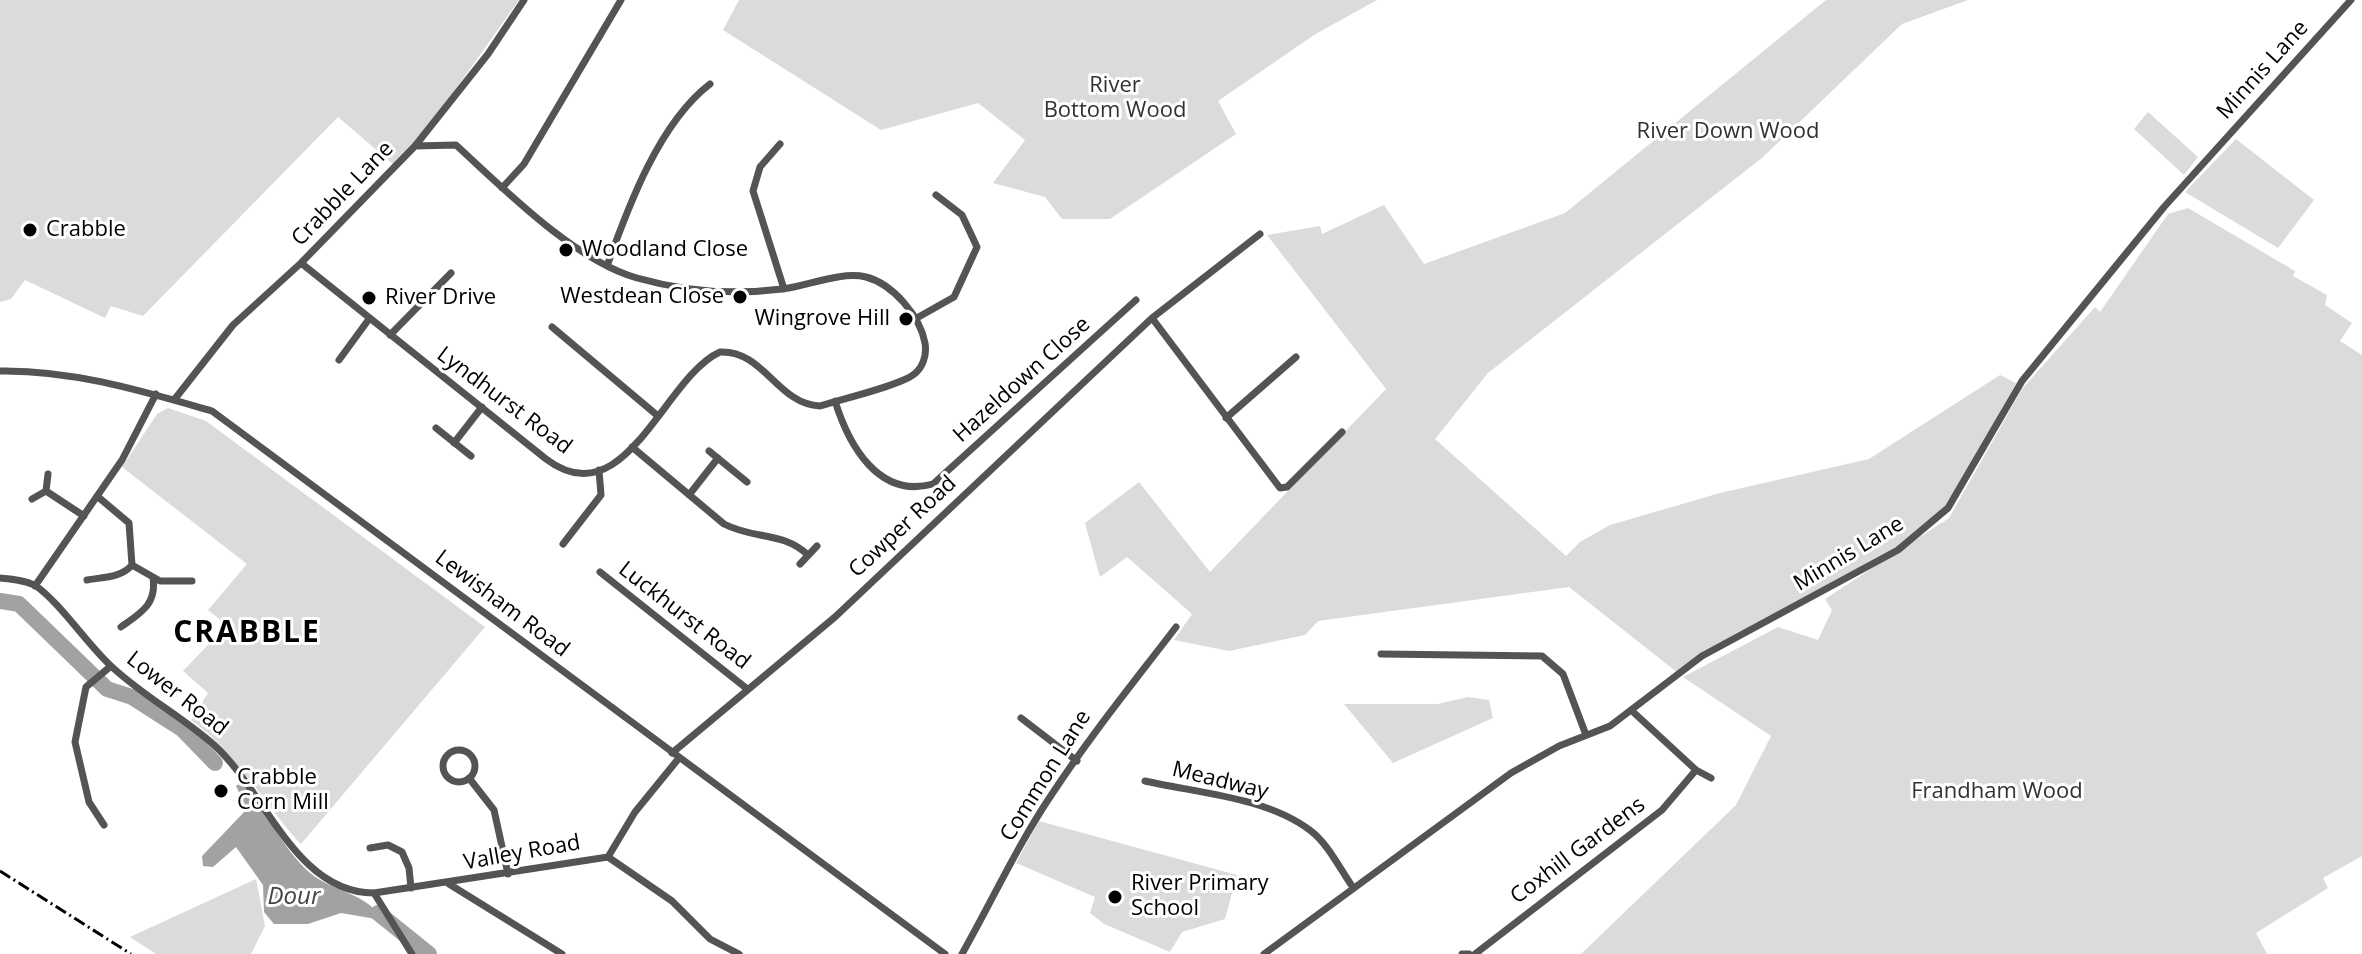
<!DOCTYPE html>
<style>
body{margin:0}
canvas{display:block;background:#fff}
</style>
<canvas width="2362" height="954"></canvas>
<script>
const context = document.querySelector('canvas').getContext('2d');
context.lineJoin = 'round';
function fill(path, color) {
  context.fillStyle = color;
  context.fill(path, 'evenodd');
}
function trace(path, color, width, dash) {
  context.strokeStyle = color;
  context.lineWidth = width;
  context.lineCap = dash ? 'butt' : 'round';
  context.setLineDash(dash || []);
  context.stroke(path);
}
function label(font, color, halo, rows, align = 'center') {
  context.font = font + ' "Open Sans",sans-serif';
  context.lineWidth = 6;
  context.setLineDash([]);
  context.textBaseline = 'middle';
  context.strokeStyle = halo;
  context.fillStyle = color;
  for (const [text, x, y, turn = 0] of rows) {
    context.save();
    context.translate(x, y);
    context.rotate((+turn || 0) * Math.PI / 180);
    context.textAlign = isNaN(turn) ? turn : align;
    if (halo) context.strokeText(text, 0, 0);
    context.fillText(text, 0, 0);
    context.restore();
  }
}
const green = new Path2D(`
 M0 0H519L415 146 394 165 338 117 143 316 111 306 105 318 25 280 11 299 0 302Z
 M739 0H1377L1314 35 1218 101 1236 134 1110 219H1062L1045 197 993 183 1025 140 978 103 881 130 723 30Z
 M1826 0H1968L1902 24 1763 157 1488 373 1435 439 1566 556 1580 542 1610 525 1720 493 1869 459 2000 375 2016 383 1948 508 1898 550 1702 656 1678 673 1569 587 1318 621 1305 635 1229 651 1174 640 1192 614 1127 557 1100 577 1085 523 1139 482 1210 572 1386 389 1267 235 1320 226 1322 234 1384 205 1424 264 1565 213Z
 M2148 112 2198 157 2184 175 2134 129Z
 M2236 139 2314 200 2278 248 2185 192Z
 M2188 208 2295 271 2293 276 2327 295 2325 305 2352 323 2340 341 2362 355V856L2323 878 2328 888 2256 933 2267 954H1581L1736 805 1771 736 1683 677 1778 627 1818 640 1832 610 1825 599 1949 518 2022 389 2095 307 2100 312 2168 214Z
 M168 408 206 421 485 627 301 844C263 804 238 753 191 720L208 693 183 671 227 625 208 610 247 564 122 467 157 414Z
 M1468 697 1489 700 1493 718 1393 763 1344 704H1438Z
 M1039 821 1237 875 1225 919 1182 932 1170 952 1104 924 1090 913 1095 897 1016 863Z
 M256 879 265 926 251 954H156L130 937Z`);
const water = new Path2D(`
 M241 782 251 790C269 818 287 855 314 876 335 891 361 893 378 913L376 919 341 913 308 924H274L264 912 263 885 236 847 213 867 203 866 202 856 247 809 236 786Z`);
const river = new Path2D(`
 M0 601 19 604 107 689 132 697 182 729 215 763
 M378 913 429 954`);
const street = new Path2D(`
 M780 144 760 167 753 191 784 289
 M502 188 524 164 621 0
 M301 263 546 459C625 519 664 377 720 352 764 350 777 404 820 406 841 399 898 386 913 375 923 368 927 355 925 343 920 316 893 284 866 277 840 271 808 286 782 289 734 295 683 291 637 278 574 260 504 189 456 145L415 146
 M607 266C628 207 659 123 710 84
 M1152 318 1280 488 1287 487 1342 432
 M915 319 954 297 977 247 962 215 936 195
 M552 327 658 416
 M390 335 451 273
 M339 360 369 319
 M0 371C73 370 142 391 212 411L945 954
 M174 400 233 325 301 263 415 146 488 54 524 0
 M835 401C849 446 879 499 933 484L1136 300
 M1226 418 1296 357
 M436 428 471 456
 M454 443 482 407
 M632 447 724 524C755 540 782 531 808 555
 M709 451 747 482
 M46 491 84 516
 M689 495 718 458
 M32 499 46 491 48 474
 M563 544 601 495 599 470
 M800 564 817 546
 M132 565 160 581H192
 M600 572 746 688
 M0 578C11 579 26 580 36 586 60 603 88 645 111 666 143 696 181 716 214 745 265 790 295 893 374 893L608 857 672 901 710 939 739 954
 M87 580C103 577 121 578 132 565L129 523 97 496
 M35 586 122 460 156 394
 M121 627C141 613 157 604 153 578
 M1381 654 1542 656 1563 674 1586 735
 M1631 710 1696 770 1711 778
 M1021 718 1077 761
 M443 766a16 16 0 1 1 32 0a16 16 0 1 1-32 0Z
 M672 753 835 617 1152 318 1260 234
 M469 778 494 810 508 874
 M1145 781C1197 793 1267 797 1311 831 1328 844 1340 869 1352 886
 M104 825 89 802 75 742 86 687 111 666
 M370 848 388 845 402 852 409 868 411 888
 M608 857 635 812 679 758
 M449 884 562 954
 M374 893 412 954
 M962 954C992 901 1018 844 1052 794 1090 736 1134 682 1176 627
 M1264 954 1511 773 1559 746 1610 726 1702 656 1898 550 1948 508 2022 381 2164 207 2351 0
 M1462 954H1469
 M1475 954 1662 810 1696 770`);
const rail = new Path2D(`
 M0 871 131 954`);
const markers = [
 [30,230,8,"#000"],
 [566,250,8,"#000"],
 [740,297,8,"#000"],
 [369,298,8,"#000"],
 [906,319,8,"#000"],
 [221,791,8,"#000"],
 [1115,897,8,"#000"]
];
const streetNames = [
 ["Minnis Lane",2263,70,-48],
 ["Crabble Lane",343,194,-46],
 ["Hazeldown Close",1022,380,-42],
 ["Lyndhurst Road",504,401,37],
 ["Cowper Road",903,527,-43],
 ["Minnis Lane",1849,554,-31],
 ["Lewisham Road",502,604,37],
 ["Luckhurst Road",684,616,38],
 ["Lower Road",177,694,38],
 ["Common Lane",1046,776,-58],
 ["Meadway",1220,781,14],
 ["Coxhill Gardens",1578,851,-37],
 ["Valley Road",522,853,-10]
];
const parkNames = [
 ["River",1115,86],
 ["Bottom Wood",1115,111],
 ["River Down Wood",1728,132],
 ["Frandham Wood",1997,792]
];
const poiNames = [
 ["Crabble",46,230],
 ["Woodland Close",582,250],
 ["Westdean Close",724,297,"right"],
 ["River Drive",385,298],
 ["Wingrove Hill",890,319,"right"],
 ["Crabble",237,778],
 ["Corn Mill",237,803],
 ["River Primary",1131,884],
 ["School",1131,909]
];
const waterNames = [
 ["Dour",294,897]
];
const districtNames = [
 ["CRABBLE",247,633]
];
fill(green, '#dbdbdb');
fill(water, '#a2a2a2');
trace(river, '#a2a2a2', 16);
trace(street, '#545454', 7);
trace(rail, '#000', 3, [12, 4, 2, 4]);
for (const [x, y, r, color] of markers) {
  const dot = new Path2D();
  dot.arc(x, y, r, 0, 2 * Math.PI);
  context.fillStyle = color;
  context.fill(dot);
  trace(dot, '#fff', 3);
}
label('22px', '#000', '#fff', streetNames);
label('22px', '#323232', '#fff', parkNames);
label('22px', '#000', '#fff', poiNames, 'left');
label('italic 24px', '#434343', '#fff', waterNames);
context.letterSpacing = '2px';
label('bold 30px', '#000', '#fff', districtNames);
context.letterSpacing = '0px';
</script>
